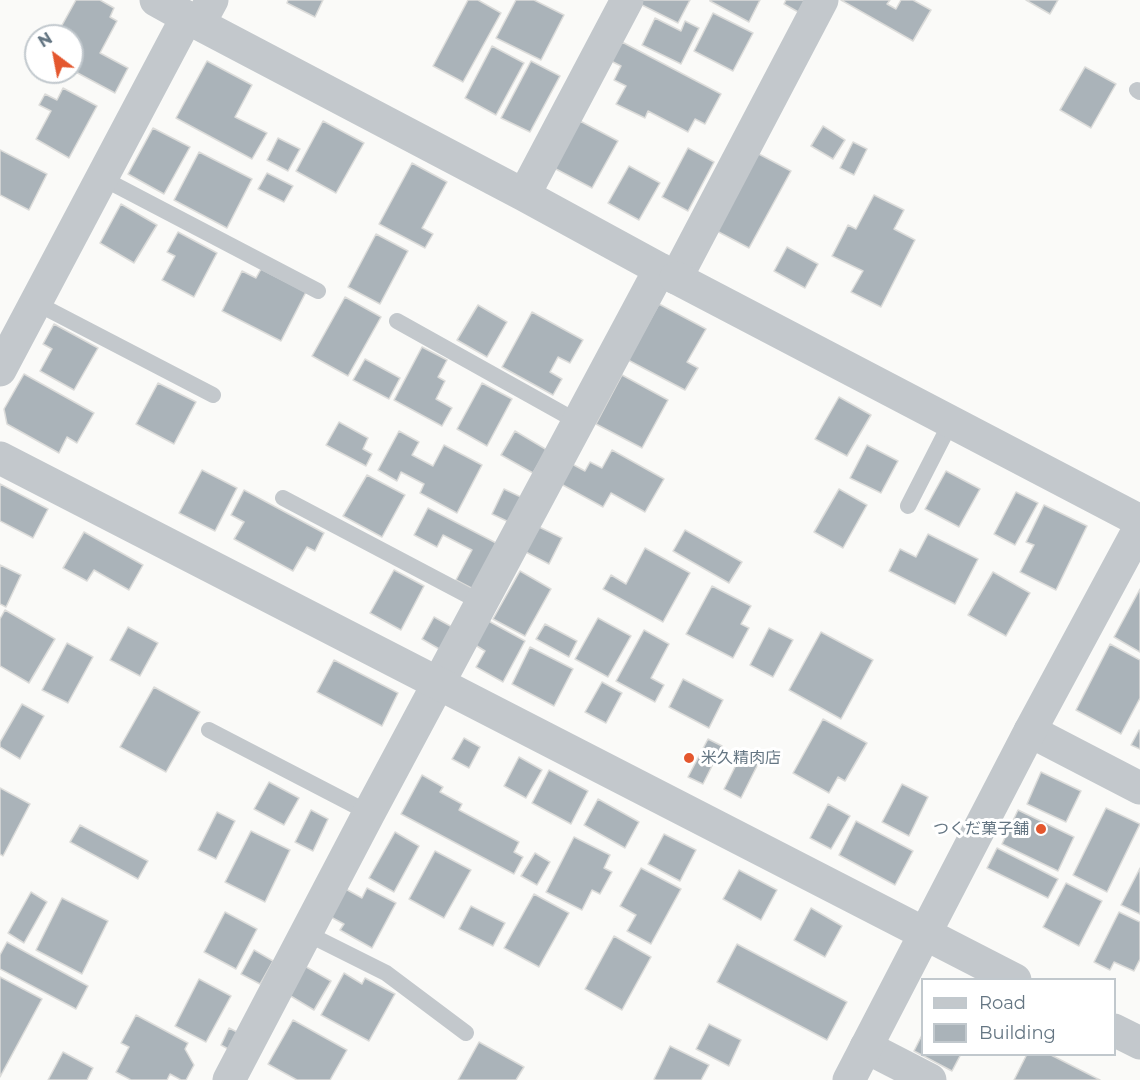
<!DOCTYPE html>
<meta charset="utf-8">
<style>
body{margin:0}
#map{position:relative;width:1140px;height:1080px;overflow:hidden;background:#fafaf8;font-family:Montserrat,sans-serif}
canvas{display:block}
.legend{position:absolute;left:921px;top:978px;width:195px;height:78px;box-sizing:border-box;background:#fff;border:2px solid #c1c8cd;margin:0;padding:8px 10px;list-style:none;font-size:18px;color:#657683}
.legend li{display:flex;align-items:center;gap:12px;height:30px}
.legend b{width:30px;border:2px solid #c1c8cd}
.north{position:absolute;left:24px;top:24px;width:60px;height:60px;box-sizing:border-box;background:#fff;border:2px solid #c1c8cd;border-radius:50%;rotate:328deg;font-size:16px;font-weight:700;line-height:24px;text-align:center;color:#657683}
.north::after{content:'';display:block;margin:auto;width:21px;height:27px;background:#e4572e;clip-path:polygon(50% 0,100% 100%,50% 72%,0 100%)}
</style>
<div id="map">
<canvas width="1140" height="1080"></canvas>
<ul class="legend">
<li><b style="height:8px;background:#c3c8cc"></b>Road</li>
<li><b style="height:16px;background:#aab3b9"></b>Building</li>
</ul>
<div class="north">N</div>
</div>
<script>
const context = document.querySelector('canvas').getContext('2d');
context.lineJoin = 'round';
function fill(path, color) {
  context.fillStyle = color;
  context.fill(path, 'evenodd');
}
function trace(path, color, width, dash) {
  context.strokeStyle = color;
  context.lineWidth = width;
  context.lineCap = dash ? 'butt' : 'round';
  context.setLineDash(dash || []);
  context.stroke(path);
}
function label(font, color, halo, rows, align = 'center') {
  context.font = font + ' Montserrat,"Noto Sans JP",sans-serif';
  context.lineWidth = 6;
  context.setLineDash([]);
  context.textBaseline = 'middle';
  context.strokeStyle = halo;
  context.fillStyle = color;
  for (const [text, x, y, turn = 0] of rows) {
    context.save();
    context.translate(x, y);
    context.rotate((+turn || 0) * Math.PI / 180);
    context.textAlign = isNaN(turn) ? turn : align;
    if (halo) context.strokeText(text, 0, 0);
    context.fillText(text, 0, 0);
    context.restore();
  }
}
const building = new Path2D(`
 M76 0H100L114 8 110 17 117 21 100 53 128 68 115 93 72 70V36H56Z
 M288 0H323L315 17 287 3Z
 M468 0H478L501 13 463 82 433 66Z
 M516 0H534L564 15 541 60 496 38Z
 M637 0H690L678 23 636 2Z
 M710 0H760L749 22 710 1Z
 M786 0H807L800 13 784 4Z
 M841 0H890L887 4 896 9 901 0H913L931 10 913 41Z
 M1026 0H1058L1050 14Z
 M713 13 753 33 733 71 694 51Z
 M655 18 681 31 685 21 699 28 681 64 642 45Z
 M622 42 721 94 705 124 695 119 688 132 648 111 645 118 616 104 626 86 614 80 621 66 611 61Z
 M492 46 524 63 496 115 465 98Z
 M207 61 252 85 235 117 267 133 252 159 176 118Z
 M531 61 560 76 530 132 501 118Z
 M1085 67 1116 84 1091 128 1060 110Z
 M63 88 97 106 69 158 36 139 51 111 39 105 45 94 57 100Z
 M323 121 364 143 336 193 296 171Z
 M580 121 618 141 592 188 554 168Z
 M823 126 845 140 833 159 811 146Z
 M153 128 190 147 164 194 128 174Z
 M278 138 300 149 288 171 267 160Z
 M853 142 867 149 854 175 840 168Z
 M688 148 714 162 688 211 662 197Z
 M0 150 47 174 29 210 0 195Z
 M199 152 252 179 227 228 174 200Z
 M755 152 791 171 749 248 713 229Z
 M412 163 447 182 422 228 433 234 425 248 379 224Z
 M629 166 660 183 639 220 608 203Z
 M267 173 293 186 284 202 258 189Z
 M874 195 904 210 894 229 915 240 881 307 851 292 863 271 832 256 848 225 856 229Z
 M121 204 157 225 134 263 100 243Z
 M178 232 217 253 194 297 162 280 175 256 167 252Z
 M376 234 408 251 380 304 348 287Z
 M787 247 818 264 805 288 774 271Z
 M261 269 306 292 281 341 222 311 242 271 256 278Z
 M345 297 381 317 348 376 312 356Z
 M659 304 706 329 687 362 698 368 685 390 628 360Z
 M478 305 507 322 487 357 457 340Z
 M532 312 583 340 570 363 558 357 550 372 562 379 553 395 502 367Z
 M54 324 98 348 74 390 40 371 52 349 43 344Z
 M422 347 447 360 438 377 445 381 436 399 452 408 442 426 394 400Z
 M365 359 400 378 389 399 353 380Z
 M24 374 94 413 77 443 67 437 59 453 7 424 4 409Z
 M622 375 668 400 642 448 596 424Z
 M158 383 196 402 174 444 136 424Z
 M482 383 512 399 487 446 457 429Z
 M839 397 871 415 847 456 815 439Z
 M339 422 368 438 363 449 372 454 366 466 326 445Z
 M399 431 419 442 412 455 433 466 444 445 482 465 457 513 420 493 424 484 401 472 397 481 378 470Z
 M515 431 547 450 533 473 501 455Z
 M867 445 898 461 881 493 850 478Z
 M612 450 664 479 645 512 611 493 603 507 561 484 572 464 585 471 590 462 602 468Z
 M202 470 237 488 215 531 179 513Z
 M946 471 980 489 959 527 925 509Z
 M367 475 405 495 382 537 343 516Z
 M0 484 48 509 33 538 0 521Z
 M504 489 523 498 511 523 492 514Z
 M839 489 867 505 843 548 814 532Z
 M244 490 324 533 315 551 307 547 293 571 234 539 244 522 231 515Z
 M1016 492 1038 503 1015 545 994 534Z
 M1044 505 1087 526 1056 590 1020 572 1034 545 1026 542Z
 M428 508 500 545 477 591 456 580 472 550 443 535 437 547 414 535Z
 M535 525 562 538 549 564 522 550Z
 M685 530 742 562 729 583 673 551Z
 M84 532 143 565 129 590 94 570 87 581 63 568Z
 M928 534 978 559 955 604 889 571 900 549 916 557Z
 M645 548 690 573 663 622 603 589 611 575 626 584Z
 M0 565 21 575 6 607 0 604Z
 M394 570 424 586 401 630 370 613Z
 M520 571 551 589 525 636 493 619Z
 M993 572 1030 593 1006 636 968 615Z
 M712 586 751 606 741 624 749 628 733 658 686 634Z
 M1140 589V652L1114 637Z
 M5 610 55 639 29 683 0 666V619Z
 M434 617 454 628 441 650 422 639Z
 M598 618 631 636 608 677 575 659Z
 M485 619 525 641 503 682 476 667 485 651 472 643Z
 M545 624 577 641 569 657 536 639Z
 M128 627 158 643 140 676 110 660Z
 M769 628 793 640 773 677 750 665Z
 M644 630 669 644 651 678 664 685 655 702 616 681Z
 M821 632 873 660 841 719 789 690Z
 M67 643 93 657 68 703 42 690Z
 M1110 644 1140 660V698L1121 734 1076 710Z
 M530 647 573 669 554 706 512 684Z
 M334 660 398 693 382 726 317 692Z
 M683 679 723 700 709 728 669 707Z
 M602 682 622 693 606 723 585 712Z
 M154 687 200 712 166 772 120 747Z
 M22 704 44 716 20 759 0 747V742Z
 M823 719 867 743 845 781 838 777 829 793 793 773Z
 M1139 730 1140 731V749L1131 745Z
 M464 738 480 747 469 768 452 759Z
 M708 739 722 746 703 784 688 777Z
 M742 753 759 762 741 798 724 789Z
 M519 757 542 770 526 798 504 786Z
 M549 770 588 791 571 824 532 803Z
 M1041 772 1081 791 1066 822 1027 804Z
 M422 775 443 787 440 792 462 804 459 810 519 842 514 852 523 857 514 874 401 814Z
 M269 782 299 798 284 825 254 809Z
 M902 784 928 797 909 836 882 822Z
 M0 788 30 804 3 856 0 854Z
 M598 799 639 822 625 848 584 825Z
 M828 804 850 816 831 849 810 838Z
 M1106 808 1140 824 1107 892 1073 875Z
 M311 810 328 819 313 851 295 842Z
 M1018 810 1074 837 1058 871 1002 844Z
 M217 812 235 821 216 859 198 850Z
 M856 821 913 851 895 885 839 855Z
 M80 825 148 861 138 879 70 842Z
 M251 831 290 850 265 902 225 882Z
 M395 832 419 846 394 892 369 878Z
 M664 834 696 850 680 881 648 864Z
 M574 837 610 855 604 868 612 872 600 894 592 890 582 910 546 892Z
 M997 848 1058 879 1048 898 987 868Z
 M435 851 471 870 444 918 409 899Z
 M535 853 550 862 537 885 521 876Z
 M641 868 681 889 651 944 627 931 636 915 620 906Z
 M1140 868V914L1121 905Z
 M739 870 777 890 761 920 723 899Z
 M1066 883 1102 901 1079 946 1043 927Z
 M342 887 362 898 367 888 396 903 372 948 340 930 344 924 327 915Z
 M31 892 47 902 24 943 8 933Z
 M534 894 569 913 539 967 504 948Z
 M62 898 108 921 82 974 36 950Z
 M471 906 505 923 493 946 459 929Z
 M811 908 842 926 825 957 794 940Z
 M225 912 257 929 236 969 204 952Z
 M1119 912 1140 922V959L1134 971 1114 962 1110 970 1094 962Z
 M614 936 651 957 622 1010 585 989Z
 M7 942 88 986 76 1009 0 969V955Z
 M737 944 847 1002 827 1040 717 982Z
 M254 950 273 961 260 984 241 974Z
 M301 964 331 981 314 1010 284 992Z
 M344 973 362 984 365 978 395 994 369 1041 321 1015Z
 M0 977 42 999 0 1077Z
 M199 979 231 996 206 1042 175 1026Z
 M136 1015 188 1043 185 1049 194 1065 186 1080H181L170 1074 167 1080H131L116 1072 129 1047 121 1043Z
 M293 1020 347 1050 330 1080H297L268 1064Z
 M709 1024 741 1040 729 1066 696 1049Z
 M229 1028 241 1034 232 1051 221 1045Z
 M922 1035V1054H961L952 1071 914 1051Z
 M479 1042 524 1067 516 1080H458Z
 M670 1046 709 1065 701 1080H656L654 1079Z
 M63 1052 93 1068 87 1080H48Z
 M1027 1054H1049L1100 1080H1014Z`);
const service = new Path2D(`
 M1137 90 1140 92
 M102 178 318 291
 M36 303 213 395
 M397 321 578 422
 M283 498 482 603
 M908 506 951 422
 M209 730 369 813
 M306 933 386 973 466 1033`);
const minor = new Path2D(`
 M156 0 199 24 524 195 676 278 822 0
 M199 24 212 0
 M524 195 627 0
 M0 370 187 17
 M1030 731 1140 788
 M866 1047 930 1080
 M229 1080 369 813 660 269`);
const tertiary = new Path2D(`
 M676 278 1140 521
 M0 458 1015 980
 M1114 1030 1140 1043
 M849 1080 1030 731 1140 527`);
const markers = [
 [689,758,6,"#e4572e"],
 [1041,829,6,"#e4572e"]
];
const poiNames = [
 ["米久精肉店",701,758],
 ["つくだ菓子舗",1029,829,"right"]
];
fill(building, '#aab3b9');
trace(building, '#dcdcda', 1.5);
trace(service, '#c3c8cc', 16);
trace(minor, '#c3c8cc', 33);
trace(tertiary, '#c3c8cc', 33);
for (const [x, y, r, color] of markers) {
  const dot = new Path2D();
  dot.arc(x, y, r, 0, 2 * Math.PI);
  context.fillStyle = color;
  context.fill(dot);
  trace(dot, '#fff', 2);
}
label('16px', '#657683', '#fff', poiNames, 'left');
</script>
